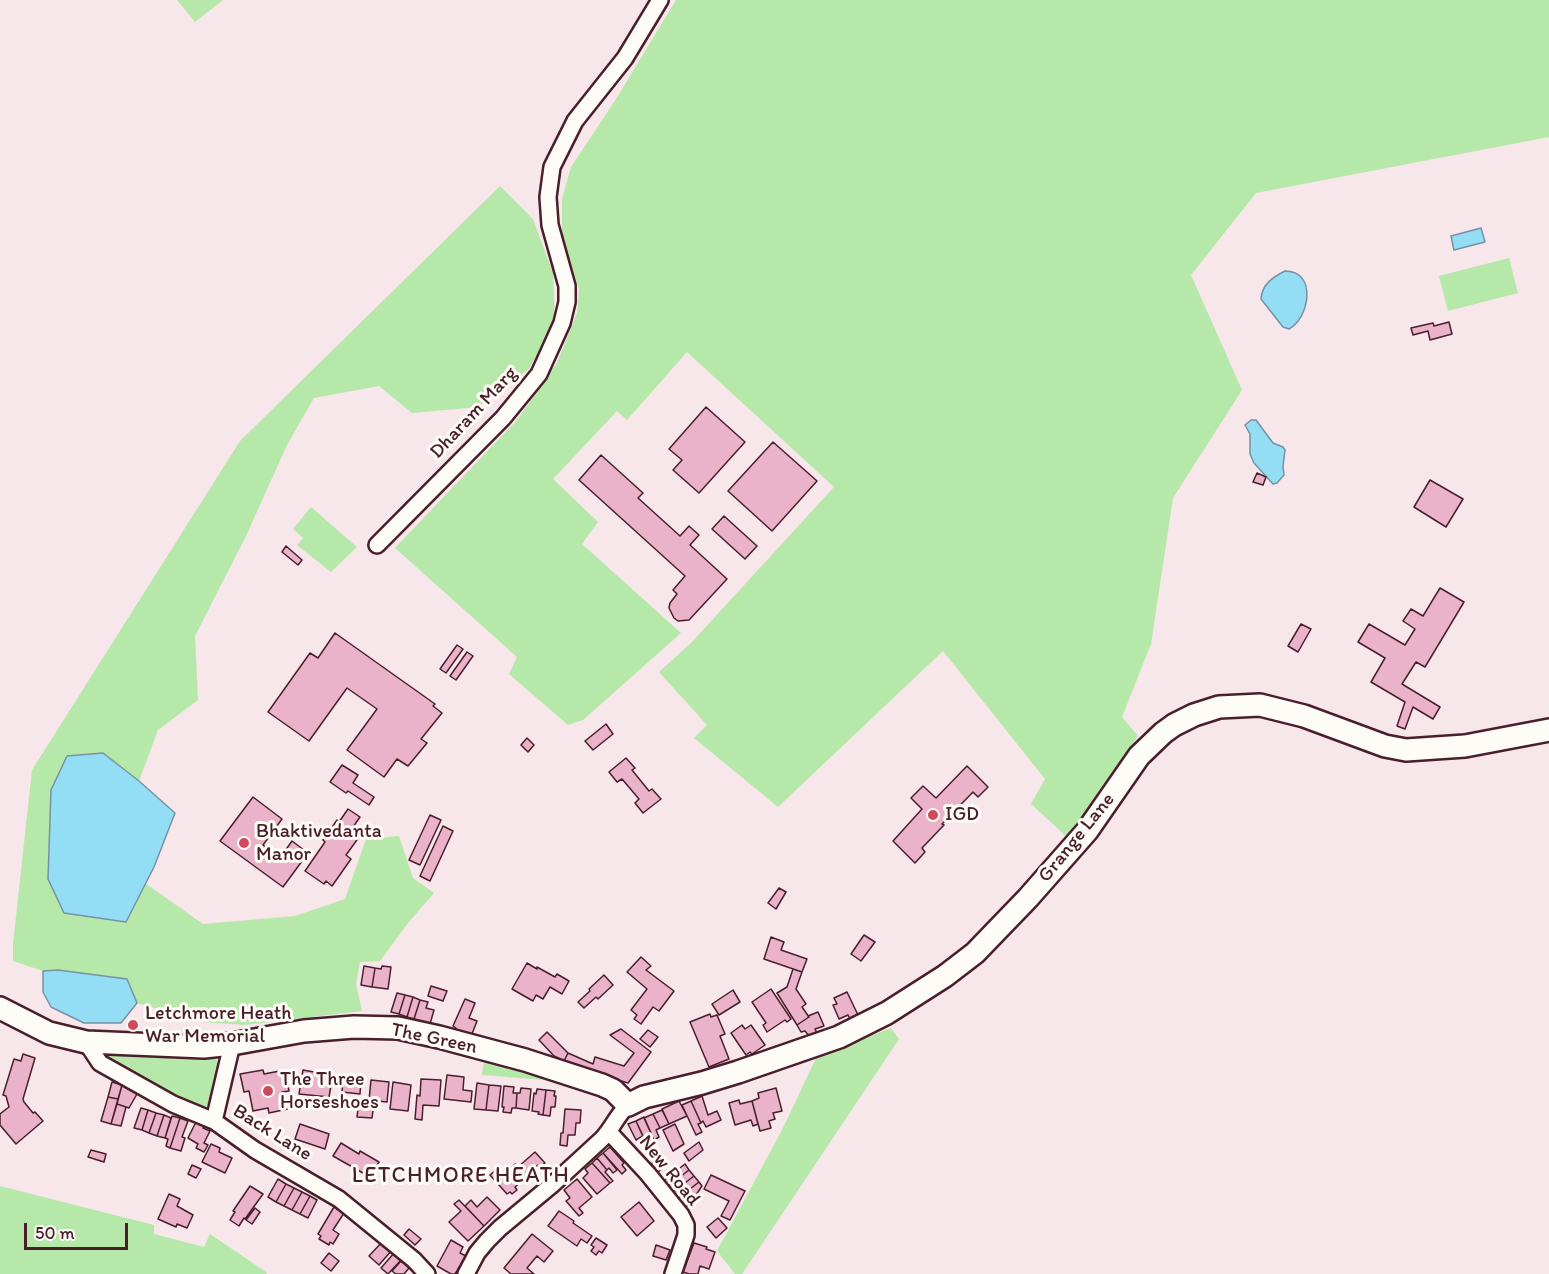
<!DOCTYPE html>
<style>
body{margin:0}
#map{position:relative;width:1549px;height:1274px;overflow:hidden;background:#f7e6ea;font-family:Itim,sans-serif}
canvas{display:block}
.scale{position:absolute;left:24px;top:1223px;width:104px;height:27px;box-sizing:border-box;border:3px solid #4a1f2b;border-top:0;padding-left:8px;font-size:18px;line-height:21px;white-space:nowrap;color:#4a1f2b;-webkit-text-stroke:4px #fdfcf7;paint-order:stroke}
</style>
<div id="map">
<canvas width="1549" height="1274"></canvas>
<div class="scale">50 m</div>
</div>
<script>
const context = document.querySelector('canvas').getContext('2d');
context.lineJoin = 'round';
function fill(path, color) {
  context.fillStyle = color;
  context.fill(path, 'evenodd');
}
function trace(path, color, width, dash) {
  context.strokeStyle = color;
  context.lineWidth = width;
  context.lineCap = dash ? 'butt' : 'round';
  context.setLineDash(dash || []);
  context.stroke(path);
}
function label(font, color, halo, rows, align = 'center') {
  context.font = font + ' Itim,sans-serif';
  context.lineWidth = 6;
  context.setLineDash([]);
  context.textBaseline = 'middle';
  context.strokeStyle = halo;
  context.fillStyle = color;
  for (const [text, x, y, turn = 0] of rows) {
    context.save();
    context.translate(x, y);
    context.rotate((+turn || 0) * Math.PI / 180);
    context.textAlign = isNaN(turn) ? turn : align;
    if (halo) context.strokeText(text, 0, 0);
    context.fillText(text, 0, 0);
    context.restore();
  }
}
const green = new Path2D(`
 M177 0H223L195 22Z
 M676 0H1549V137L1256 193 1191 275 1242 390 1173 498 1151 644 1122 717 1138 736 1068 838 1031 804 1045 779 943 651 778 807 694 738 707 725 659 672 692 642 834 487 687 352 627 420 617 411 553 479 598 522 582 544 681 633 583 720 568 725 509 674 517 657 395 548 517 420 557 363 577 313 579 289 562 235V199L571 167 616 99Z
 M500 186 533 219 553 273 555 322 529 369 479 407 412 413 379 386 314 398 287 445 246 536 195 636 198 700 158 730 139 781 103 753 126 922 145 883 203 924 295 916 345 899 366 839 399 836 413 878 434 893 408 923 380 961 360 962 356 984 362 1011 245 1025 201 1022 137 1003 127 979 58 970 43 971 13 961V944L32 770 240 441Z
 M1509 258 1518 293 1448 311 1439 276Z
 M311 507 357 547 331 572 297 545 303 538 293 529Z
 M891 1028 899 1039 742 1274H735L717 1251 783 1128 817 1056Z
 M107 1051 210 1052 219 1063 209 1105 202 1108 171 1095 104 1060Z
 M484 1059 559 1078 556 1081 482 1075Z
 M0 1186 154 1225V1234L204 1247 210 1234 266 1272 267 1274H0Z`);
const water = new Path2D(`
 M1481 228 1485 242 1454 250 1451 236Z
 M1285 271C1318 271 1309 319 1289 329L1283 327 1261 299C1262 284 1273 277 1285 271Z
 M1251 420H1256L1273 443 1283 447 1285 450 1283 466 1284 475 1277 483 1273 484 1254 463 1250 454V434L1245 425Z
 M103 753 139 781 175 813 154 867 126 922 64 913 48 879 51 790 67 756Z
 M58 970 127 979 137 1003 121 1023H84L51 1007 43 992V971Z`);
const building = new Path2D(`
 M1449 322 1452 334 1430 340 1428 331 1413 335 1411 328 1433 323 1434 326Z
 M706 407 745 442 699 493 673 470 682 460 669 449Z
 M773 442 817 481 772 531 728 491Z
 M601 455 643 493 638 498 680 536 689 526 699 535 690 545 727 579 689 620 678 621 674 618 669 608 670 603 677 594 673 590 685 576 579 480Z
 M1257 473 1266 477 1263 485 1253 482Z
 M1430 480 1463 499 1446 527 1414 507Z
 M724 516 757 546 745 559 712 529Z
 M286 546 302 560 298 565 282 552Z
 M1440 588 1464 602 1425 667 1416 662 1402 684 1440 707 1433 719 1413 707 1405 729 1397 726 1405 702 1371 682 1385 658 1358 642 1369 624 1405 645 1415 629 1403 621 1411 609 1423 616Z
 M1301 624 1311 629 1298 652 1288 646Z
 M335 633 435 704 433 706 442 713 421 739 427 743 408 766 397 759 384 777 347 750 377 709 347 688 309 741 268 712 310 653 318 658Z
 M457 645 463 649 446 673 440 669Z
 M467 652 473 656 456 680 450 676Z
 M606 724 613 734 593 750 585 741Z
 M527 738 534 745 528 752 521 745Z
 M626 758 635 768 632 770 649 791 652 789 661 799 643 813 635 803 639 799 622 779 617 782 609 772Z
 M342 765 358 775 353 783 374 797 369 805 348 791 346 793 330 782Z
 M967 766 988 787 978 797 973 792 942 824 944 825 922 848 925 852 915 863 893 841 922 809 911 798 923 786 936 798Z
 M253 797 282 819 263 845 280 858 292 841 308 853 283 887 220 841Z
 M348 809 360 817 353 827 362 833 346 855 351 859 332 886 326 881 324 884 305 871 325 842 323 840 337 820 339 822Z
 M430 815 441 820 420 865 409 860Z
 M443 826 453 831 430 881 420 876Z
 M779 888 786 892 776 909 768 903Z
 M864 935 875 942 861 961 851 954Z
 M771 937 784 942 781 950 807 959 802 972 764 959Z
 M641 957 651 966 646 970 674 991 659 1011 653 1007 641 1024 634 1019 637 1015 631 1010 647 989 627 972Z
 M527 963 537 969V967L555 977 557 974 569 981 562 994 550 987 543 999 536 995 533 1001 512 989Z
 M364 966 375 968 372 987 361 985Z
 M382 966 391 967 388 989 372 987 375 968 381 969Z
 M793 969 802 972 796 989 806 1004 802 1007 809 1017 797 1025 777 993 787 987Z
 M604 975 613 985 598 999 596 997 584 1008 578 1002 590 991 589 989Z
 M431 986 447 991 443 1001 428 996Z
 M771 989 791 1019 787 1022 785 1020 767 1032 763 1025 766 1023 752 1002Z
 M733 990 740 1002 719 1015 712 1004Z
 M847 992 858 1015 850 1019 848 1015 839 1019 833 1005 837 1004 834 998Z
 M397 993 405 995 399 1014 391 1012Z
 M405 995 413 997 407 1017 399 1014Z
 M413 997 420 1000 414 1019 407 1017Z
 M465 999 475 1003 469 1018 477 1021 470 1039 454 1032 456 1028 453 1026Z
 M420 1000 428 1002 426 1008 434 1010 430 1024 414 1019Z
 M818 1012 824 1026 815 1029 817 1033 809 1036 805 1031 801 1032 797 1025 809 1017 808 1016Z
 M710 1014 711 1017 717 1015 725 1034 720 1036 729 1059 709 1067 690 1022Z
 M742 1025 745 1029 751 1025 765 1045 752 1054 750 1052 746 1055 731 1033Z
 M621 1029 651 1052 628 1083 590 1072 564 1061 568 1053 593 1064 595 1057 624 1066 634 1053 610 1035Z
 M648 1030 658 1037 650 1047 640 1039Z
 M547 1032 568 1053 564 1061 554 1056 539 1040Z
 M23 1054 35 1058 23 1099 24 1102 33 1113 35 1112 43 1121 16 1144 0 1125V1114L9 1107 6 1096 3 1095 14 1059 21 1061Z
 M263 1070 264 1074 285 1070 289 1091 282 1092 283 1099 290 1098 292 1108 269 1113 268 1108 253 1111 249 1091 244 1092 240 1074Z
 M303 1070 319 1073 318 1077 332 1080 329 1097 299 1094Z
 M447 1075 464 1077 463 1090 472 1091 471 1102 444 1099Z
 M343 1079 361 1081 360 1094 342 1092Z
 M421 1079 441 1080 439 1106 423 1105 422 1120 415 1119 417 1095 420 1096Z
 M371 1080 389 1082 387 1102 369 1100Z
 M112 1082 122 1085 118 1099 108 1097Z
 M393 1082 411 1085 408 1111 390 1109Z
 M477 1083 489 1085 486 1110 474 1109Z
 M122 1085 137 1094 129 1108 117 1104Z
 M489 1085 501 1086 498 1111 486 1110Z
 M504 1086 514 1087 513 1093H517L516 1108H512L511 1113 503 1112 504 1107H502Z
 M521 1088 531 1089 529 1110 516 1108 517 1093H520Z
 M776 1088 782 1111 773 1113 775 1119 769 1121 771 1128 760 1131 752 1101 759 1098 758 1093Z
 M537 1089 546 1090 543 1115 538 1114 539 1112 532 1111 534 1093 536 1094Z
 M546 1090 555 1091 554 1096H556L555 1107H551L550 1116 543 1115Z
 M702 1096 708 1115 717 1111 721 1120 706 1127 703 1121 701 1123 691 1101Z
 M108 1097 118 1099 111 1124 101 1121Z
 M739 1100 740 1104 752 1101 758 1124 753 1126 751 1120 735 1125 729 1103Z
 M359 1101 374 1103 372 1118 357 1117Z
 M679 1101 687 1116 669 1124 662 1109Z
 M691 1101 701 1123 698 1124 702 1132 696 1135 682 1105Z
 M117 1104 126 1107 121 1126 111 1124Z
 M141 1108 148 1110 142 1130 134 1128Z
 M565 1109 581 1110 580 1123H576L575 1135H568L567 1146 560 1145 561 1133H563Z
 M148 1110 156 1113 149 1133 142 1130Z
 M662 1110 669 1124 660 1128 653 1114Z
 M156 1113 164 1115 157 1136 149 1133Z
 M653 1114 660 1128 656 1130 659 1137 654 1140 644 1118Z
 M164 1115 171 1118 165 1138 157 1136Z
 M172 1116 180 1118 170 1148 166 1146 168 1139 165 1138Z
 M644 1117 654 1140 649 1142 648 1140 645 1141 636 1121Z
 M180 1118 188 1121 182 1137 185 1138 181 1151 170 1148Z
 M197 1120 205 1124 203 1128 210 1131 204 1143 208 1145 204 1152 196 1148 198 1144 188 1138Z
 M636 1121 643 1136 636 1140 628 1124Z
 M300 1124 329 1134 325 1149 295 1139Z
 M675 1124 684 1144 673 1151 663 1130Z
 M699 1142 703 1150 689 1161 684 1153Z
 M341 1143 359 1154 360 1151 379 1162 370 1177 333 1156Z
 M211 1144 220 1148 219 1152 232 1158 225 1173 202 1162Z
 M610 1147 624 1163 622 1165 626 1170 622 1174 603 1153Z
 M91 1150 106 1154 104 1162 88 1157Z
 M535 1152 545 1163 539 1167 538 1165 526 1176 527 1177 515 1187 517 1190 512 1194 510 1192 507 1194 490 1175 498 1168 504 1175 515 1164 518 1167Z
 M603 1153 617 1170 613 1173 609 1168 607 1170 597 1158Z
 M597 1158 607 1170 605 1172 613 1181 610 1183 592 1163Z
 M659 1158 666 1166 658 1172 651 1164Z
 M592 1163 610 1183 597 1194 583 1178 588 1173 585 1169Z
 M685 1164 689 1170 667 1187 663 1181Z
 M192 1165 201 1169 196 1178 188 1174Z
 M689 1170 694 1176 672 1193 667 1187Z
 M711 1175 745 1191 730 1220 721 1216 729 1201 704 1189Z
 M694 1176 699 1182 677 1199 672 1193Z
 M278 1179 286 1184 276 1202 268 1197Z
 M577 1179 592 1197 579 1208 583 1213 579 1216 566 1201 570 1198 564 1190Z
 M699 1182 702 1186 690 1204 684 1208 677 1199Z
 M286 1184 294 1188 284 1206 276 1202Z
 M250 1186 263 1194 245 1219 244 1218 239 1226 230 1220 235 1212 233 1211Z
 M294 1188 302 1192 292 1210 284 1206Z
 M302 1192 310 1196 300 1214 292 1210Z
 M169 1194 180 1199 177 1206 193 1215 187 1228 177 1224 176 1227 158 1219Z
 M310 1196 317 1200 308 1218 300 1214Z
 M487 1197 500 1210 484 1226 465 1206 471 1200 477 1207Z
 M459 1200 484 1226 468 1241 449 1222 461 1211 454 1204Z
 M639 1202 654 1221 637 1236 621 1217Z
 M334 1207 344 1213 333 1230 339 1234 333 1244 330 1242 329 1245 319 1239 321 1236 318 1234Z
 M255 1208 260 1212 252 1224 246 1220Z
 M559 1211 574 1221 573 1223 592 1236 587 1243 581 1239 577 1246 548 1226Z
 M718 1218 727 1228 716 1238 707 1227Z
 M409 1229 421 1239 415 1245 404 1235Z
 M532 1234 553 1251 544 1262 537 1256 527 1268 534 1274H511L504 1268Z
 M596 1238 607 1245 602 1253 599 1251 596 1255 591 1251 594 1247 591 1245Z
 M451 1240 463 1247 460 1253 466 1256 455 1274H451L437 1266Z
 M383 1241 392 1250 379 1265 369 1256Z
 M694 1243 707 1247 706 1249 715 1252 709 1269 700 1266 698 1274H689L683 1272Z
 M656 1245 670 1250 666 1260 653 1256Z
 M395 1252 402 1259 388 1274 381 1268Z
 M329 1253 339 1261 331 1271 321 1263Z
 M401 1261 409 1268 404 1274H396L392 1271Z`);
const street = new Path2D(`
 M377 545 503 418 539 374 562 323 567 302V286L550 225 548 197 552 167 575 121 625 58 660 0
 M86 1042 100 1063 173 1104 214 1121 255 1150 339 1199 414 1260 427 1274
 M214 1121 232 1044
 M609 1132 648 1174 681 1215 686 1225V1235L673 1274
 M466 1274 477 1253 487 1241 500 1228 553 1184 602 1139C612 1129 617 1115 628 1105`);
const secondary = new Path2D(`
 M0 1008 49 1033 86 1042 204 1047 232 1044 304 1031 354 1027 398 1028 439 1037 525 1060 602 1085 613 1090 628 1105 644 1097 702 1083 738 1072 839 1037 887 1013 945 976 975 953 1028 898 1087 831 1139 756 1163 733 1174 725 1194 715 1219 707 1260 705 1304 716 1385 746 1406 750 1465 746 1549 730`);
const markers = [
 [933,815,6,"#d1495b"],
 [244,843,6,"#d1495b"],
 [133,1025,6,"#d1495b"],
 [268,1091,6,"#d1495b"]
];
const streetNames = [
 ["Dharam Marg",474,413,-47],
 ["Grange Lane",1077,838,-51],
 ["The Green",434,1039,12],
 ["Back Lane",272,1133,32],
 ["New Road",669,1171,51]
];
const poiNames = [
 ["IGD",945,815],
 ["Bhaktivedanta",256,832],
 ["Manor",256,855],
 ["Letchmore Heath",145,1014],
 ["War Memorial",145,1037],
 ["The Three",280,1080],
 ["Horseshoes",280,1103]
];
const quarterNames = [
 ["LETCHMORE HEATH",461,1176]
];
fill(green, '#b6e8a9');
fill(water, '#94def5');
trace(water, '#7692a4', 1.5);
fill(building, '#eab3ca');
trace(building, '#4a1f2b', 1.5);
trace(street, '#4a1f2b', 20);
trace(secondary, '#4a1f2b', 26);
trace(street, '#fdfcf7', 15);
trace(secondary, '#fdfcf7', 21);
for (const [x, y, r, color] of markers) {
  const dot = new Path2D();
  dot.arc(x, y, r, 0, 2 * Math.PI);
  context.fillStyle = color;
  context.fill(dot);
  trace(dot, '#fdfcf7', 2);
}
label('20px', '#4a1f2b', '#fdfcf7', streetNames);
label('20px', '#4a1f2b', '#fdfcf7', poiNames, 'left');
context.letterSpacing = '1.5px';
label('22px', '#4a1f2b', '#fdfcf7', quarterNames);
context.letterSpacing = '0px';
</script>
